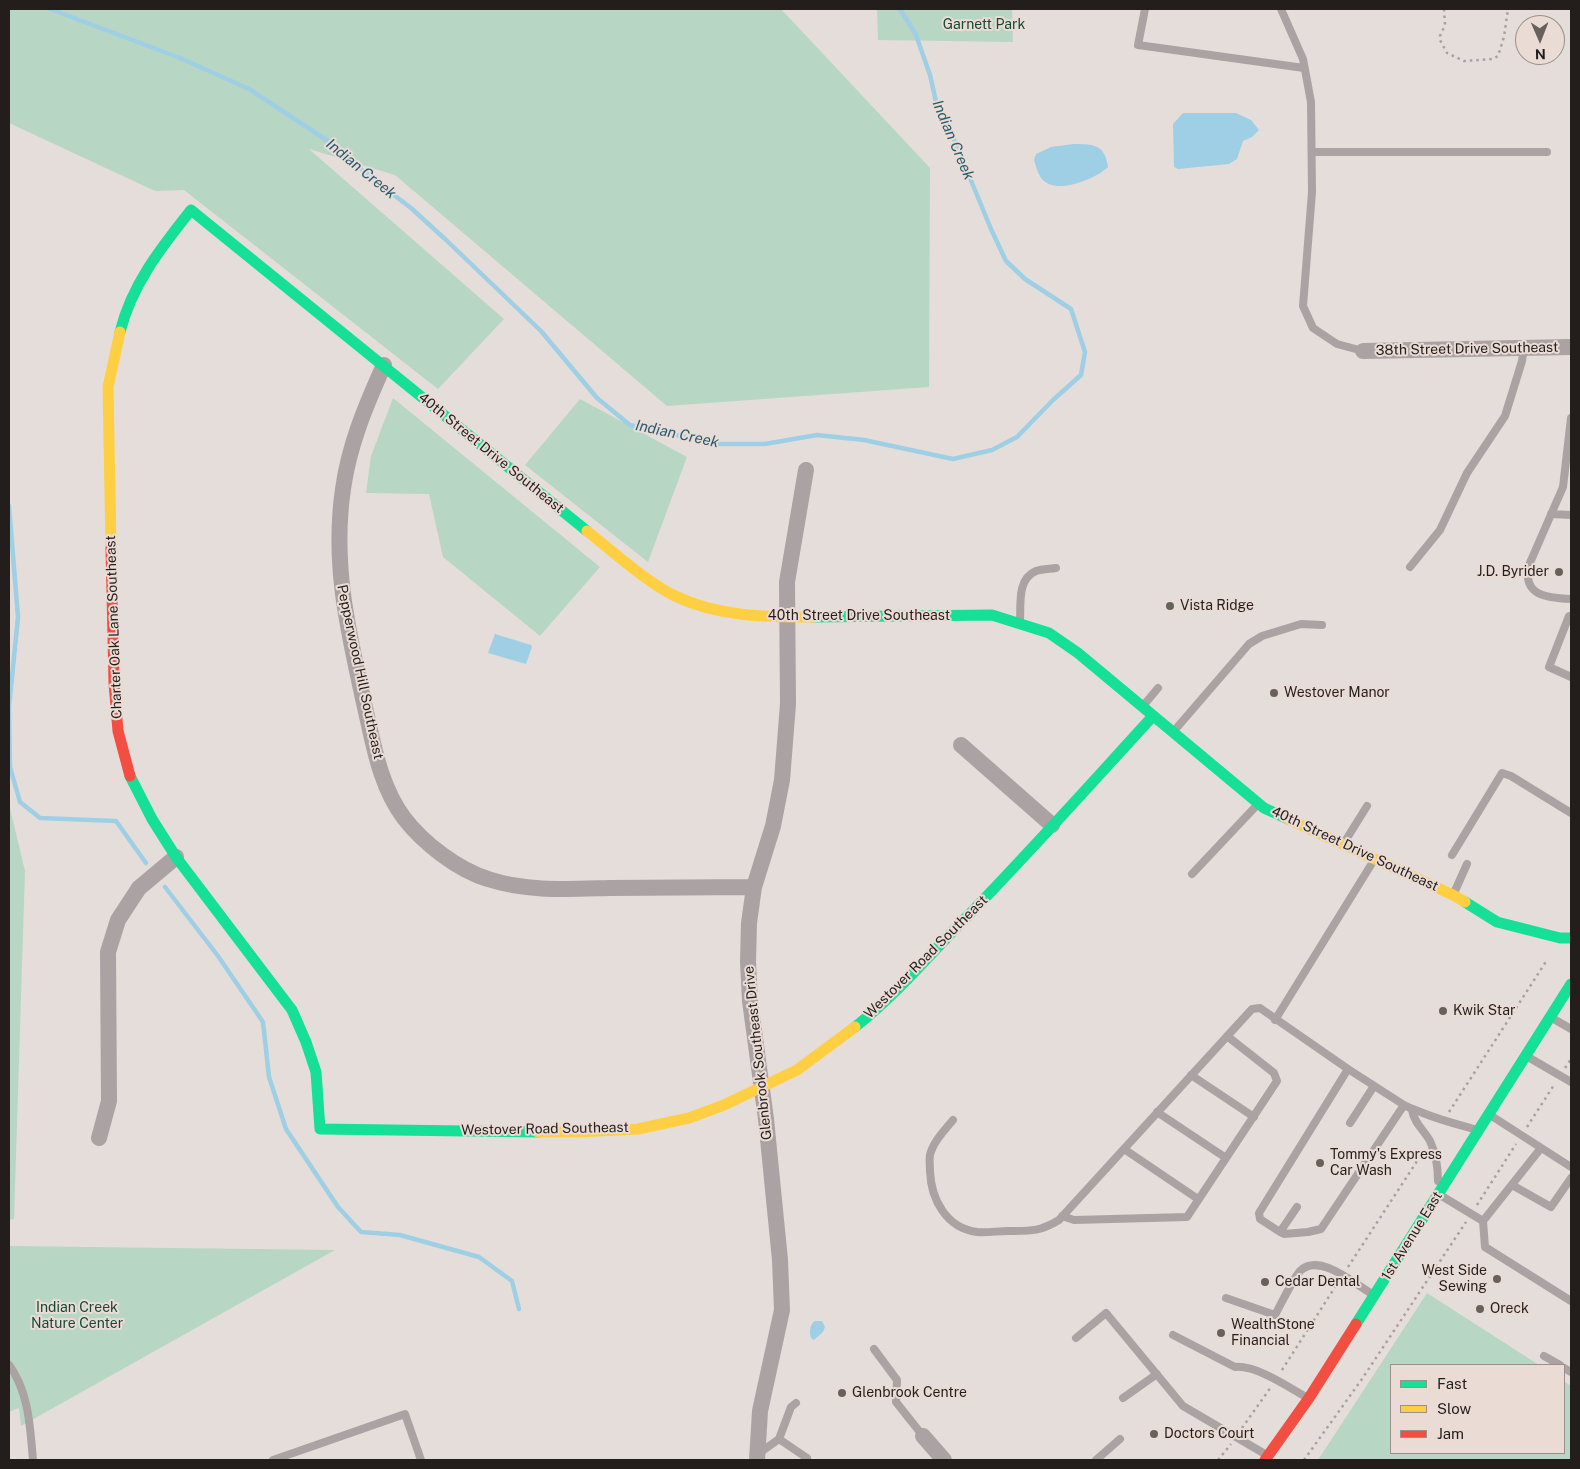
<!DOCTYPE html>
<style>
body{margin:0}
#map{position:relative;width:1580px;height:1469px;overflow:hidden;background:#e5ddda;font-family:"Public Sans",sans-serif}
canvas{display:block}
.frame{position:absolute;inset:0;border:10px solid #231e1c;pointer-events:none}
.legend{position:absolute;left:1390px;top:1364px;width:175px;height:90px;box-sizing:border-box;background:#eadbd5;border:1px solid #9a8f8b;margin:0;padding:6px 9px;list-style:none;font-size:15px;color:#231e1c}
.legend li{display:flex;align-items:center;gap:10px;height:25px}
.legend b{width:25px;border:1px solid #9a8f8b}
.north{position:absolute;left:1515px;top:15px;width:50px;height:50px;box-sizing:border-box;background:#eadbd5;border:1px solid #9a8f8b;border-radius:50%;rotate:179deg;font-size:14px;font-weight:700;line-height:20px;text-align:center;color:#231e1c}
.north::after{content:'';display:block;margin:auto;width:18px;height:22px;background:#67615e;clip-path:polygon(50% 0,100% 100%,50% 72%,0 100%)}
</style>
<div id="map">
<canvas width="1580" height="1469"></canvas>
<div class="frame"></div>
<ul class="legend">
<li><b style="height:6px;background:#16e098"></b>Fast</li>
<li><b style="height:6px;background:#ffcf43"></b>Slow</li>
<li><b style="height:6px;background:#f24e42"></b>Jam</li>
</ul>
<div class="north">N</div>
</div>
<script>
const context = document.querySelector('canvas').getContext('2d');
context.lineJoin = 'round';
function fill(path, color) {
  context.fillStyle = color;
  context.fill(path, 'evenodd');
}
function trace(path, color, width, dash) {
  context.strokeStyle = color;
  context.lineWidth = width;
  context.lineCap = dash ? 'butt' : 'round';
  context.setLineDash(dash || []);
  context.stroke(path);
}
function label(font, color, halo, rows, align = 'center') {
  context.font = font + ' "Public Sans",sans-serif';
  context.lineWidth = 4;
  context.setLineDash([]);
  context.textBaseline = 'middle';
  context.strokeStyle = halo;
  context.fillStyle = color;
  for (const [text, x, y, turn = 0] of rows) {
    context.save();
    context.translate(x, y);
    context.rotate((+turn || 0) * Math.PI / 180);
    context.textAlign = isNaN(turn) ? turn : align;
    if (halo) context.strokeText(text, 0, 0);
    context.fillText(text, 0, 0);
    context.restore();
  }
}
const green = new Path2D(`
 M9 9H781L930 168 929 387 667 406 395 175 309 149 504 319 438 389 184 190 155 191 9 123Z
 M877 9H1012L1013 42 878 40Z
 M393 398 600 567 540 636 443 557 429 494 366 493 371 456Z
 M580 399 687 457 648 562 525 465Z
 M9 804 25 871 14 1219 9 1220Z
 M9 1246 335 1250 21 1426 19 1408 9 1412Z
 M1427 1293 1539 1365H1391V1453H1564V1381L1571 1386V1460H1318Z`);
const water = new Path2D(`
 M1183 113H1236L1251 120 1259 130 1252 137 1243 141 1237 159 1229 164 1178 169 1174 167 1173 124Z
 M1073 144C1093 144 1105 144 1108 167 1096 179 1058 194 1044 181 1038 176 1036 166 1034 160L1036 154 1051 147Z
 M495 634 531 645 532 647 526 664 488 653Z
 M815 1321H822L825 1327 823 1332 814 1340 811 1338C809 1332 810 1324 815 1321Z`);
const stream = new Path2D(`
 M50 9 180 58 249 89 328 141 374 180 411 208 445 239 541 331 597 398 630 425 718 444H765L817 435 864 440 953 459 992 450 1017 437 1053 400 1081 375 1085 352 1071 309 1025 279 1006 261 991 229 951 132 937 106 930 75 916 35 902 12 899 9
 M9 506 18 617 9 707 10 767 20 802 40 818 116 821 146 863
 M165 887 218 956 263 1022 269 1077 286 1129 338 1207 361 1232 400 1235 479 1257 512 1281 519 1309`);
const path = new Path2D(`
 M1444 9 1445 25 1440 36V40L1447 53 1464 61 1493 59 1498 56 1504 37 1508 9
 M1565 1068 1571 1059
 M1449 1112 1547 960
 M1527 1127 1554 1085
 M1477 1205 1516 1144
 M1348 1267 1423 1152
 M1282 1370 1337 1284
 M1242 1428 1271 1387
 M1218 1460 1231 1444
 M1304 1460 1362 1379 1466 1222`);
const lane = new Path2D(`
 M1145 9 1138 45 1304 68
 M1281 9 1303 59 1311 102 1312 192 1303 306 1313 328 1337 344 1363 351
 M1313 152H1547
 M1571 418 1563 487 1529 565C1522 596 1547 598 1571 599
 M1551 514 1571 515
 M1410 567 1440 530 1467 473 1505 416 1522 361 1524 347
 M1571 616H1569L1549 667 1571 677
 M1020 620C1021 604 1017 579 1036 571 1042 569 1050 569 1056 568
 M1143 706 1158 688
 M1174 731 1249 644 1262 636 1301 624 1322 625
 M1344 843 1367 806
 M1452 855 1502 773 1511 776 1571 813
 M1192 874 1258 804
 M1454 893 1467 864
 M1552 1018 1571 1029
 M1275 1020 1374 860
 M1528 1057 1571 1082
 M1348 1069 1259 1213 1260 1219 1280 1232 1284 1234 1308 1232 1321 1229 1404 1105C1411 1109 1416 1110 1423 1113 1440 1120 1456 1124 1474 1129
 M1191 1075 1254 1117
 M1412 1110C1414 1123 1424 1130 1430 1141 1436 1154 1438 1168 1438 1181
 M1157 1112 1226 1158
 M1490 1115 1571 1167
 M953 1120C944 1131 933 1142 930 1155 929 1160 930 1166 930 1171 931 1199 946 1228 977 1232 987 1233 998 1231 1008 1231 1031 1231 1039 1232 1059 1220L1252 1009 1260 1008 1348 1069 1404 1105
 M1350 1123 1374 1086
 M1124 1149 1198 1199
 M1512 1185 1551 1207 1571 1178
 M1440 1195 1483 1221 1485 1247 1571 1301
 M1062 1216 1074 1220 1187 1217 1277 1081 1274 1073 1227 1036
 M1483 1221 1541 1148
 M1280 1232 1297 1207
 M1226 1298 1275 1315C1281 1304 1293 1279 1300 1271 1319 1252 1355 1284 1372 1294
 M1173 1335 1235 1367C1256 1365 1287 1386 1306 1397
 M1076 1338 1106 1313 1183 1406 1265 1454
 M874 1349 897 1380 896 1402 923 1436
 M1544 1356 1560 1365
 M9 1365C29 1392 30 1427 33 1460
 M1564 1368 1571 1372
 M1123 1398 1157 1374
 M779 1439 807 1458
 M758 1454 779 1439 791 1407 796 1403
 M273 1460 405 1414 421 1460
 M1096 1460 1120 1439`);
const street = new Path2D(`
 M1363 351 1571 347
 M384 365C366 405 349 445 343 489 332 564 348 630 364 703 373 741 379 785 404 818 423 843 458 870 488 879 527 892 570 889 610 888 658 888 706 887 754 887
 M961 745 1052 825
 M99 1138 109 1101 108 952 118 920 139 888 176 857
 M923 1436 944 1460
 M757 1460 760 1411 782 1310 780 1260 766 1119 750 1001 748 962 749 923 754 887 773 826 782 780 788 704 787 582 806 470`);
const fast = new Path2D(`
 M120 332C132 284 161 248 191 210L587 531
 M814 617 992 615 1049 633 1078 653 1264 808 1288 819
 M130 776 152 819 176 857 292 1010 306 1042 316 1072 320 1129 538 1132
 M1465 902 1497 922 1560 938H1571
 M855 1027C891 999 922 964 953 931 1022 861 1087 788 1153 716
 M1356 1324 1571 984`);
const slow = new Path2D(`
 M587 531C612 551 644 580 673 595 717 617 766 617 814 617
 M111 548 108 387 120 332
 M1288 819 1453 895 1465 902
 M538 1132H578L638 1129 689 1118 724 1105 797 1070 855 1027`);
const jam = new Path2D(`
 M111 548 114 683 118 731 130 776
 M1265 1460 1309 1398 1356 1324`);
const markers = [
 [1559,572,5,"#67615e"],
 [1170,606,5,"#67615e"],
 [1274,693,5,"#67615e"],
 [1443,1011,5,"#67615e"],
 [1320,1163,5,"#67615e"],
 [1497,1279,5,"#67615e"],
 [1265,1282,5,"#67615e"],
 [1480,1309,5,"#67615e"],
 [1221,1333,5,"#67615e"],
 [842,1393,5,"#67615e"],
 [1154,1434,5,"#67615e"]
];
const parkNames = [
 ["Garnett Park",984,25],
 ["Indian Creek",77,1308],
 ["Nature Center",77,1324]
];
const streetNames = [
 ["38th Street Drive Southeast",1467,349,-1],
 ["40th Street Drive Southeast",491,453,39],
 ["40th Street Drive Southeast",859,616],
 ["Charter Oak Lane Southeast",114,627,-92],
 ["Pepperwood Hill Southeast",360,672,78],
 ["40th Street Drive Southeast",1355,849,25],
 ["Westover Road Southeast",926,957,-45],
 ["Glenbrook Southeast Drive",758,1053,-96],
 ["Westover Road Southeast",545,1129,-1],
 ["1st Avenue East",1412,1236,-58]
];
const poiNames = [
 ["J.D. Byrider",1549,572,"right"],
 ["Vista Ridge",1180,606],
 ["Westover Manor",1284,693],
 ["Kwik Star",1453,1011],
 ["Tommy's Express",1330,1155],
 ["Car Wash",1330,1171],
 ["West Side",1487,1271,"right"],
 ["Sewing",1487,1287,"right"],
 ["Cedar Dental",1275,1282],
 ["Oreck",1490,1309],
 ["WealthStone",1231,1325],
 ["Financial",1231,1341],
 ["Glenbrook Centre",852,1393],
 ["Doctors Court",1164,1434]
];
const waterNames = [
 ["Indian Creek",953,140,67],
 ["Indian Creek",361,169,39],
 ["Indian Creek",677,434,12]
];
fill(green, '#b8d6c4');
fill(water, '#9ecfe4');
trace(stream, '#9ecfe4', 4.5);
trace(path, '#a9a1a1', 2.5, [2.5, 4]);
trace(lane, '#aba2a3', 8);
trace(street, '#aba2a3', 16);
trace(fast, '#16e098', 11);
trace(slow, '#ffcf43', 11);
trace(jam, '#f24e42', 11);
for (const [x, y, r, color] of markers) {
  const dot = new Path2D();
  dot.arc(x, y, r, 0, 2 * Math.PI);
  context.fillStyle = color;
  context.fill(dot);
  trace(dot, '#eadbd5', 2);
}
label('14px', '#144a33', '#eadbd5', parkNames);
label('14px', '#231e1c', '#eadbd5', streetNames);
label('14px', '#231e1c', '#eadbd5', poiNames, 'left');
label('italic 15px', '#235d73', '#eadbd5', waterNames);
</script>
